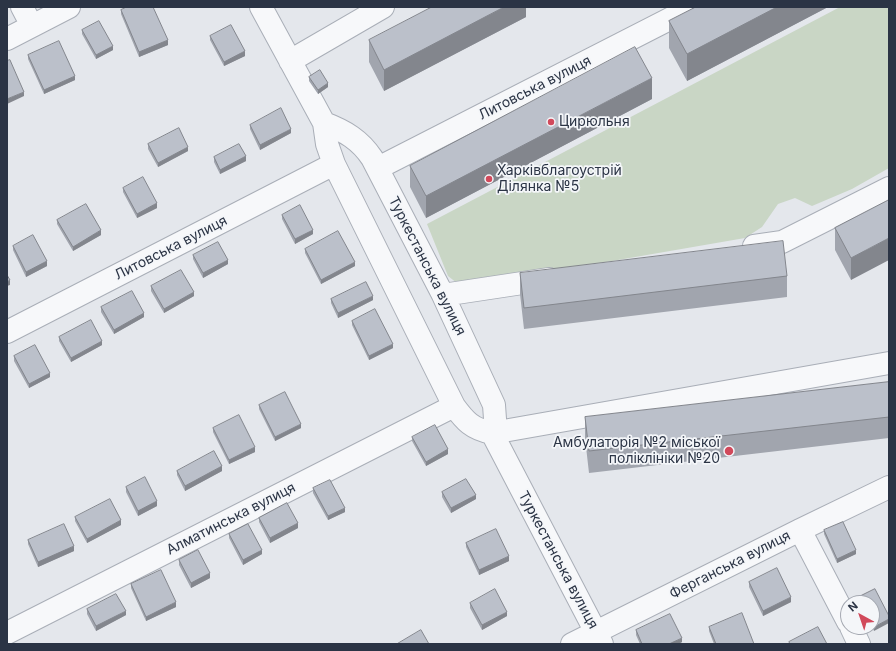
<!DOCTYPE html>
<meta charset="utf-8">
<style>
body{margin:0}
#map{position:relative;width:896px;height:651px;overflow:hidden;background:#e4e7ec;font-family:Inter,sans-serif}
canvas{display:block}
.frame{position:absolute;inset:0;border:8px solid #2b3445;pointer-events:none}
.north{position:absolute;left:840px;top:595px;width:40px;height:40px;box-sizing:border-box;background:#f4f6f9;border:1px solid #a4a8b1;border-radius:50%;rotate:320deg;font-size:11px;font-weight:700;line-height:16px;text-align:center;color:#2b3445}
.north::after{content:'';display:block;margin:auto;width:14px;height:18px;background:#d1495b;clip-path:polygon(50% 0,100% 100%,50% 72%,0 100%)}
</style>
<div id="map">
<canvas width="896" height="651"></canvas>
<div class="frame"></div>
<div class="north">N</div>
</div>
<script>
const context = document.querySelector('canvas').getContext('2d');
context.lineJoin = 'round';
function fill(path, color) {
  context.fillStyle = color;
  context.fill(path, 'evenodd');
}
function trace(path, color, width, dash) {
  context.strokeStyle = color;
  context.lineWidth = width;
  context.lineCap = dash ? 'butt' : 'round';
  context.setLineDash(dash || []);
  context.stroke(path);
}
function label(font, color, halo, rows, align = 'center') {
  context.font = font + ' Inter,sans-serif';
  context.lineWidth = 3.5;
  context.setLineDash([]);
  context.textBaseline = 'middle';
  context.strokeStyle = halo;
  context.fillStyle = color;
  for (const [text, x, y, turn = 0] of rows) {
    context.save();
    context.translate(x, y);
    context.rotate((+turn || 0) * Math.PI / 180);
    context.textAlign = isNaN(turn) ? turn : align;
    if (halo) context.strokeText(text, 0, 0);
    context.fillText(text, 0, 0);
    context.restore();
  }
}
const green = new Path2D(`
 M840 7H889V168L852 189 812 206 795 198 778 204 762 227 745 238 462 287 448 276 427 224Z`);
const minor = new Path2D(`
 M22 7 32 26
 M261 7 324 123 327 144 334 164 454 406C465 421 472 429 492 433L889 363
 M7 39 69 7
 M290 61 383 7
 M324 123C345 131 360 140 372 158L443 295 494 405 495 419 492 433 602 644
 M378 168 693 7
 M754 246 782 242 889 188
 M443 295 549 279
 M7 332 334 164
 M800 530 848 622
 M851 627 859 644
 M7 633 454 406
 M572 644 800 530 889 487`);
const wall = new Path2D(`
 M526 7V17L384 91 369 62V40Z
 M696 7H828L687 81 669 48V21Z
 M121 10 168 45 139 57 121 14Z
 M82 30 113 50 96 59 82 34Z
 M210 36 245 56 224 66 210 40Z
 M28 55 75 80 44 94 28 59Z
 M309 77 328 87 318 94 309 81Z
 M652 99 426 218 410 187V166Z
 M250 125 291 133 260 150 250 129Z
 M148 144 188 151 158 167 148 149Z
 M214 157 246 161 220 174 214 162Z
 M123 188 157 208 137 218 123 192Z
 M889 200 851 280 835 250V228Z
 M282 215 313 234 295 244 282 219Z
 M57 220 101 235 73 251 57 224Z
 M13 246 47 266 26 277 13 250Z
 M305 249 355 266 321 284 305 253Z
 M193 255 228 264 203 278 193 259Z
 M520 273 787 276V297L524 329 520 294Z
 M151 286 194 296 164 313 151 291Z
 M331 299 373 300 338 318 331 303Z
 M101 307 144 317 114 334 101 312Z
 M352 321 393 348 369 360 352 325Z
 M59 337 102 345 71 362 59 341Z
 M14 356 50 377 29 388 14 361Z
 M889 382V438L589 473 585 438V417Z
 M259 405 301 428 275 441 259 409Z
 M213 428 255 452 229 464 213 432Z
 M412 437 448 454 426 466 412 441Z
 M177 471H222L185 491 177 475Z
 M126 487 157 506 138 516 126 492Z
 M313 488 345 512 328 520 313 493Z
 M442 492 476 499 451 513 442 497Z
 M75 517 121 525 87 543 75 521Z
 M259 518 298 528 270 543 259 522Z
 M824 530 856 554 837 563 824 534Z
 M229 534 262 554 243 565 229 538Z
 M28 540 74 551 38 567 28 544Z
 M466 543 509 561 479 575 466 547Z
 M179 560 210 578 191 588 179 565Z
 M749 582 791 602 763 616 749 587Z
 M131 584 176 607 146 621 131 588Z
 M875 589 874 631 872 627V603H859V597Z
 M470 603 507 616 482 630 470 608Z
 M87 609 126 615 96 631 87 614Z
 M709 627 754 644H714L709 631Z
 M636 630 682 642 678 644H640L636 635Z`);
const shadedWall = new Path2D(`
 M504 7H526V17L384 91V70Z
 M777 7H828L687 81V54Z
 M168 40V45L139 57V52Z
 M113 46V50L96 59V55Z
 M245 51V56L224 66V62Z
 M75 76V80L44 94V90Z
 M652 78V99L426 218V196Z
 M328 83V87L318 94V90Z
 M24 92V96L7 104V99Z
 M291 129V133L260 150V145Z
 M188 147V151L158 167V163Z
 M246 156V161L220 174V170Z
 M157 203V208L137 218V214Z
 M101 230V235L73 251V247Z
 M313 230V234L295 244V239Z
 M889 238V260L851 280V258Z
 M228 260V264L203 278V273Z
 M47 261V266L26 277V272Z
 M355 262V266L321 284V280Z
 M10 280V285L7 286V282Z
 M194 292V296L164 313V309Z
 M373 296V300L338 318V313Z
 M144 313V317L114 334V330Z
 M102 341V345L71 362V358Z
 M393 344V348L369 360V356Z
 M50 373V377L29 388V384Z
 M301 424V428L275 441V437Z
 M255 447V452L229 464V460Z
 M448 449V454L426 466V462Z
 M222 466V471L185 491V486Z
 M476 495V499L451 513V508Z
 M157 501V506L138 516V511Z
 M345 508V512L328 520V516Z
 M121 520V525L87 543V539Z
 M298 523V528L270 543V538Z
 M74 546V551L38 567V562Z
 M262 550V554L243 565V560Z
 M856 550V554L837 563V559Z
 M509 556V561L479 575V570Z
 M210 573V578L191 588V583Z
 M791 597V602L763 616V611Z
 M176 602V607L146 621V617Z
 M126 611V615L96 631V626Z
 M507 612V616L482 630V625Z
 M889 619V623L874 631V627Z
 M682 638V642L678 644H669Z`);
const building = new Path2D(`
 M127 7H153L168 40 139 52 121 10Z
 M432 7H504L384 70 369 40Z
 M696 7H777L687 54 669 21Z
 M99 21 113 46 96 55 82 30Z
 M231 25 245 51 224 62 210 36Z
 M59 41 75 76 44 90 28 55Z
 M635 47 652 78 426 196 410 166Z
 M10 60 24 92 7 99V61Z
 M320 70 328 83 318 90 309 77Z
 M281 108 291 129 260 145 250 125Z
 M179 128 188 147 158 163 148 144Z
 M239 144 246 156 220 170 214 157Z
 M143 177 157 203 137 214 123 188Z
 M889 200V238L851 258 835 228Z
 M86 204 101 230 73 247 57 220Z
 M300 205 313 230 295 239 282 215Z
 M338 231 355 262 321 280 305 249Z
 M33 235 47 261 26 272 13 246Z
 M783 241 787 276 524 308 520 273Z
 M218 242 228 260 203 273 193 255Z
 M181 270 194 292 164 309 151 286Z
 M7 275 10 280 7 282Z
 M366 282 373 296 338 313 331 299Z
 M132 291 144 313 114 330 101 307Z
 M375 309 393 344 369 356 352 321Z
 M91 320 102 341 71 358 59 337Z
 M35 345 50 373 29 384 14 356Z
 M889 382V417L589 451 585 417Z
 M285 392 301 424 275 437 259 405Z
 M239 415 255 447 229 460 213 428Z
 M435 425 448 449 426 462 412 437Z
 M214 451 222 466 185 486 177 471Z
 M145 477 157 501 138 511 126 487Z
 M466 479 476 495 451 508 442 492Z
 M330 480 345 508 328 516 313 488Z
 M110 499 121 520 87 539 75 517Z
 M287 503 298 523 270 538 259 518Z
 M843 522 856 550 837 559 824 530Z
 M64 524 74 546 38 562 28 540Z
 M248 524 262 550 243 560 229 534Z
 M496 529 509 556 479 570 466 543Z
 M198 550 210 573 191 583 179 560Z
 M777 568 791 597 763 611 749 582Z
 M161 570 176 602 146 617 131 584Z
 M495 589 507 612 482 625 470 603Z
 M875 589 889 616V619L874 627 872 623V603H862L859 597Z
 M116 594 126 611 96 626 87 609Z
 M742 613 754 644H716L709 627Z
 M670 614 682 638 669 644H642L636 630Z
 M818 627 827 644H790L789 642Z
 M421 630 429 644H397Z`);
const markers = [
 [551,122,4,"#d1495b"],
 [489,179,4,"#d1495b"],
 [729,451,5,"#d1495b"]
];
const streetNames = [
 ["Литовська вулиця",535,88,-27],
 ["Литовська вулиця",171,248,-27],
 ["Туркестанська вулиця",427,266,63],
 ["Алматинська вулиця",231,519,-27],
 ["Туркестанська вулиця",558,560,62],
 ["Ферганська вулиця",730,565,-27]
];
const poiNames = [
 ["Цирюльня",559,122],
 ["Харківблагоустрій",497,171],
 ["Ділянка №5",497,187],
 ["Амбулаторія №2 міської",720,443,"right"],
 ["поліклініки №20",720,459,"right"]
];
fill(green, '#c9d6c5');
trace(minor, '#a9aeb7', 24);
trace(minor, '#f7f8fa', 22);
fill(wall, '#a1a5ae');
fill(shadedWall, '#83868d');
fill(building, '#bbc0ca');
trace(building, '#83868d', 1);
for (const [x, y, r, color] of markers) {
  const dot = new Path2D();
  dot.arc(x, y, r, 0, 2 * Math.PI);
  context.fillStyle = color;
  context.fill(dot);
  trace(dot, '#f4f6f9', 1.5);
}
label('14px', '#2b3445', '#f4f6f9', streetNames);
label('14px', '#2b3445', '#f4f6f9', poiNames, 'left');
</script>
